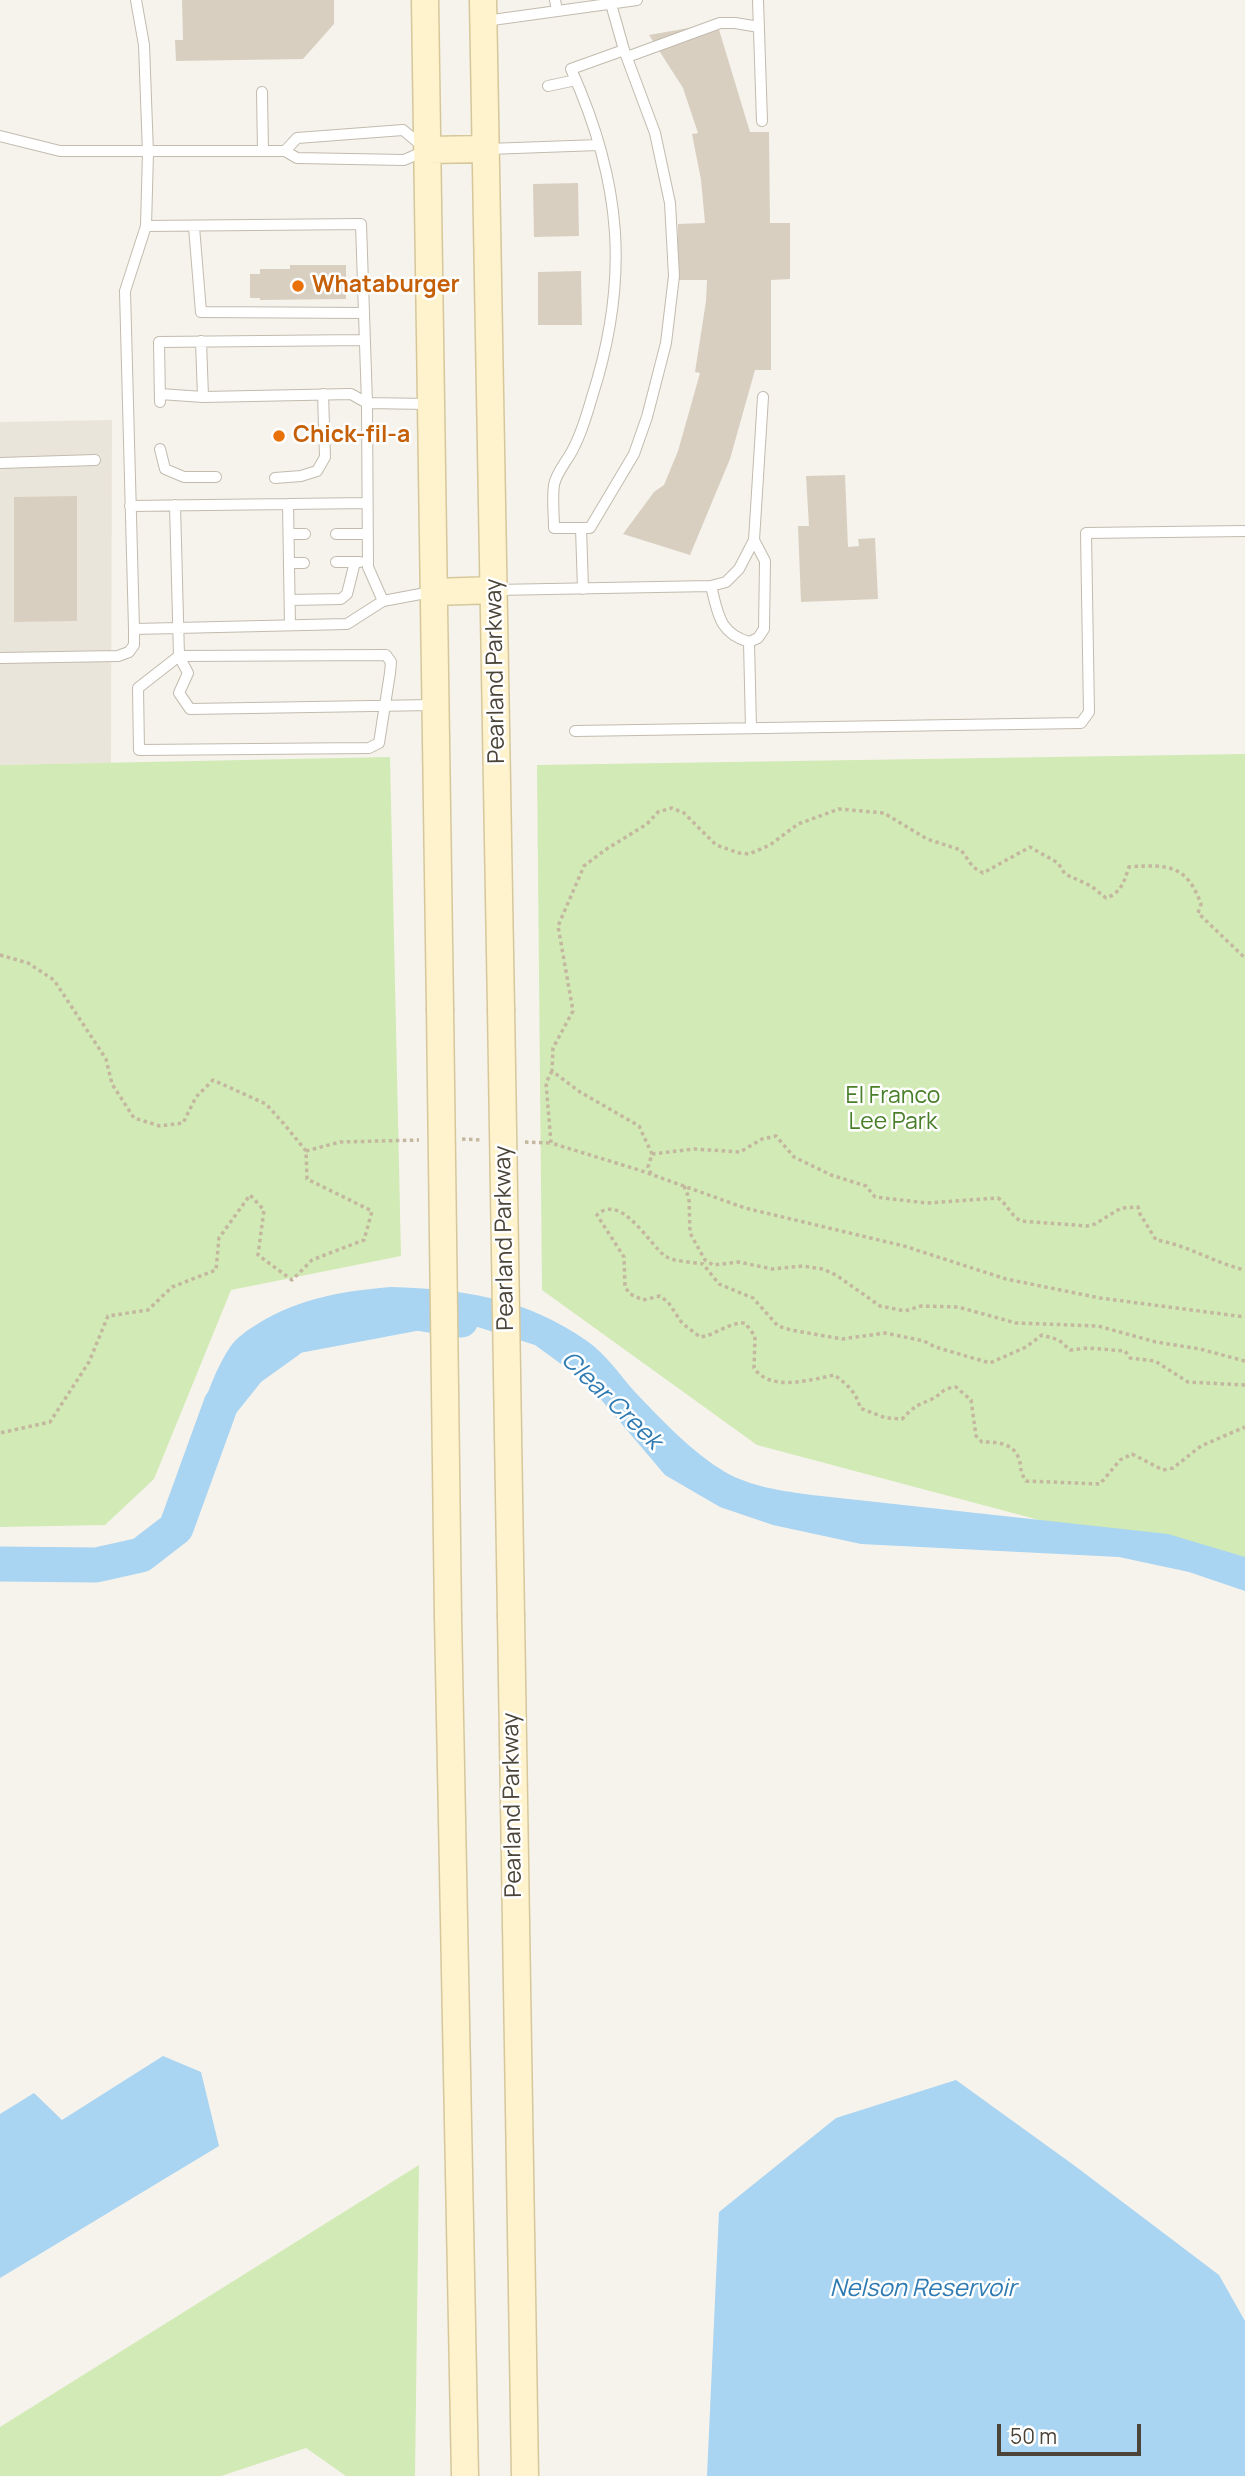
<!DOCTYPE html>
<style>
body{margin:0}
#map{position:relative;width:1245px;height:2476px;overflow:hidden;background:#f6f3ec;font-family:Manrope,sans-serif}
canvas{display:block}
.scale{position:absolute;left:997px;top:2424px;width:144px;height:32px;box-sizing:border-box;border:4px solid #4b4439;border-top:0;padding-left:9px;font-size:21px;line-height:24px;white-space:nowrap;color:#4b4439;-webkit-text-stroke:5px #fff;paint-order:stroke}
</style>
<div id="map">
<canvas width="1245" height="2476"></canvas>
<div class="scale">50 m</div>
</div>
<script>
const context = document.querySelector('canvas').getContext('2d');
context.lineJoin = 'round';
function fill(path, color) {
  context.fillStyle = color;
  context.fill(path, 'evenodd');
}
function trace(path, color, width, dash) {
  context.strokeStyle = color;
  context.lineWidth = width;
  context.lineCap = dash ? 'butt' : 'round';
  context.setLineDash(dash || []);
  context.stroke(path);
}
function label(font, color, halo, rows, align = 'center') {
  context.font = font + ' Manrope,sans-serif';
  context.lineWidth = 5;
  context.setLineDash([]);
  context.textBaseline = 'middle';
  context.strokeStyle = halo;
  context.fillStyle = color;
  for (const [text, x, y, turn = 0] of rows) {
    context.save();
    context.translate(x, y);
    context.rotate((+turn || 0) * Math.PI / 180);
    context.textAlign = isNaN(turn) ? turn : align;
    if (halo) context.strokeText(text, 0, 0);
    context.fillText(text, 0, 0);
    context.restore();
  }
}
const residential = new Path2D(`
 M112 420 111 763 0 765V422Z`);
const green = new Path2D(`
 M1245 754V1580L1182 1558 757 1445 542 1290 537 765Z
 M390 757 401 1256 231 1290 154 1479 105 1525 0 1527V765Z
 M419 2165 415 2476H346L306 2448 221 2476H0V2427Z`);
const water = new Path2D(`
 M391 1287C463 1289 526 1298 587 1341 605 1353 620 1375 634 1391 662 1420 690 1451 725 1472 751 1487 783 1491 812 1495L1168 1534 1245 1557V1591L1189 1572 1119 1557 861 1544 773 1525 720 1507 665 1475 587 1383 535 1345 468 1324 401 1312 362 1311 317 1321 288 1331 257 1353 233 1399 210 1466 192 1506 182 1494C194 1445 202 1390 230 1347 236 1338 249 1329 259 1323 300 1298 343 1291 391 1287Z
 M163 2056 201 2072 219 2146 0 2278V2114L34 2093 62 2120Z
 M956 2080 1075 2166 1219 2275 1245 2321V2476H707L719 2212 836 2118Z`);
const river = new Path2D(`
 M0 1564 96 1565 141 1555 176 1528 221 1404 249 1369 295 1336 417 1313 461 1320`);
const building = new Path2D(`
 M182 0H334V24L303 59 176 61 175 40H183Z
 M717 23 750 132H769L770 223H790V279L771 280V370H755L730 459 690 555 623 534 654 492 664 485 678 451 700 373 695 372 706 301 707 280H678V224L705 223 701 180 692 134 698 133 683 88 649 35Z
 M578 183 579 236 534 237 533 184Z
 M290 265H346V299L260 300V298H250V274H260V269H290Z
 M581 271 582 325H538V272Z
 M845 475 848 547 859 546 858 539 875 538 878 599 801 602 798 526H809L806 476Z
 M77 496V621L14 622V497Z`);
const path = new Path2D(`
 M0 955 28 963 54 980 106 1059 112 1084 134 1118 160 1126 183 1123 196 1097 213 1080 266 1104 284 1124 306 1151 307 1179 372 1211 364 1240 312 1260 292 1280 258 1255 264 1210 250 1195 219 1238 216 1270 172 1287 148 1310 108 1316 89 1362 50 1422 0 1433
 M552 1071 546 1083 551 1143 639 1170 745 1208 904 1246 1006 1279 1100 1298 1245 1317
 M462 1139 482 1140
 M525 1142 551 1143
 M306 1151 340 1142 419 1140
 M652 1154 694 1149 740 1152 762 1139 776 1136 794 1157 831 1175 866 1186 875 1197 927 1203 998 1198C1008 1205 1011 1216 1021 1221L1087 1226 1095 1224 1121 1208 1138 1207 1140 1214 1156 1240C1188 1245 1214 1263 1245 1270
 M651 1174 648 1167 652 1154 639 1126 580 1092 552 1071 553 1048 573 1011 558 926 584 866 605 850 647 824 658 812 672 808 684 813 716 845 739 853 749 854 770 845 798 824 839 809 884 813 927 839 961 850 973 867 983 873 1030 847 1058 863 1065 874 1091 886 1106 898C1121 893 1124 882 1129 867 1168 864 1187 865 1201 904L1198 913 1245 958
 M684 1186 689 1198 690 1233 705 1260 713 1265 739 1262 772 1269 803 1266 823 1269 836 1275 880 1306 905 1311 921 1306 958 1307 1016 1323 1098 1326 1156 1342 1200 1349 1245 1361
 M1245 1385 1188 1382 1155 1361 1130 1358 1125 1351 1088 1348 1070 1350 1059 1340 1042 1335 1026 1347 990 1363 935 1347 924 1341 885 1333 842 1339 791 1330 778 1326 753 1298 719 1284 703 1264C693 1262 674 1262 665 1256 649 1244 621 1192 597 1215L624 1257 625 1287 630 1294 643 1300 660 1296 668 1302 682 1323 700 1337C716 1335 729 1322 745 1323L755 1336 754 1368C770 1392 810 1380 834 1375 846 1383 857 1393 860 1408L886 1418 902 1419C914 1407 915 1406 930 1400 942 1395 941 1388 956 1387L971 1400 976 1436 982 1442C996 1442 1013 1442 1019 1459 1022 1469 1019 1470 1026 1481L1100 1484 1120 1460 1132 1454 1163 1470 1173 1468 1201 1446 1245 1427`);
const service = new Path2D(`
 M136 0 144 45 148 153 146 226 125 291 134 629 347 624 383 601 431 592
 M555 0 557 11
 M758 0 762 121
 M611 4 624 50 655 133 670 203 674 276 666 343 647 417 634 454 590 528H554C554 514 552 499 554 485 556 472 569 459 574 447 582 432 587 414 592 397 630 279 622 182 571 69L624 50
 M485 21 637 0
 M627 57 720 23H735L759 27
 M548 86 576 80
 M262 92 263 151
 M0 136 60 151H285L297 158 404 160 427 150 403 130 297 138 285 151
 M488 149 599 145
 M146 226 361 224 367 403 428 404
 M194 227 201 312 364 313
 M201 341 203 397 351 394 367 403 368 567 383 601
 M160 394 203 397
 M160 402 159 342 365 340
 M160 449 165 469 184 477H216
 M0 463 95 460
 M275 478 301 476 317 471 325 457 323 394
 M288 504 290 625
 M175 505 179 656 188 673 179 693 190 709 433 705
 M130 506 367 503
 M581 528 583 589
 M289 534H305
 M336 534H367
 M336 562H360
 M289 563H304
 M711 586C718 614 719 633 749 642L758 638 764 629 765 561 754 540
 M495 590 711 586 726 582 739 569 754 540 763 397
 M290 600 341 599 347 594 355 562
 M749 642 751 728
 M386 655 391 662 390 673 379 743 369 748 139 750 138 688 179 656Z
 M0 658 118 656 129 652 134 645V629
 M575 731 1081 723 1089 712 1086 533 1245 531`);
const secondary = new Path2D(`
 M425 0 440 1008
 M483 0 501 1008
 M427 150 486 149
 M435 592 495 590
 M448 1617 465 2476
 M511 1617 525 2476`);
const secondaryBridge = new Path2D(`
 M440 1008 448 1617
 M501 1008 511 1617`);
const markers = [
 [298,286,7,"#e8710a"],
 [279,436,7,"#e8710a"]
];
const foodNames = [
 ["Whataburger",312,286],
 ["Chick-fil-a",293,436]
];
const streetNames = [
 ["Pearland Parkway",496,671,-91],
 ["Pearland Parkway",505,1238,-91],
 ["Pearland Parkway",513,1805,-91]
];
const parkNames = [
 ["El Franco",893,1097],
 ["Lee Park",893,1123]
];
const waterNames = [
 ["Clear Creek",611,1401,44],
 ["Nelson Reservoir",923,2289]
];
fill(residential, '#eae5da');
fill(green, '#d2eab5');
fill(water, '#a9d4f2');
trace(river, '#a9d4f2', 35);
fill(building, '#d8cfc1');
trace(service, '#c2bbae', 12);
trace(secondary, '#d6c79b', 29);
trace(path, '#c4b79f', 3.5, [3.5, 3.5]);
trace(service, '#fff', 10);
trace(secondary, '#fff3cd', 26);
trace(secondaryBridge, '#d6c79b', 29, []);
trace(secondaryBridge, '#fff3cd', 26);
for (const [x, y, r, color] of markers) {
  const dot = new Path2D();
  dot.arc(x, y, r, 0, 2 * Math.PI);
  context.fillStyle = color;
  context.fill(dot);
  trace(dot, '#fff', 2.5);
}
label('bold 23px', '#c56008', '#fff', foodNames, 'left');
label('23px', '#4b4439', '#fff', streetNames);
label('23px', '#4a7f2a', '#fff', parkNames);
label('italic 24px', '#2e7ab2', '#fff', waterNames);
</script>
